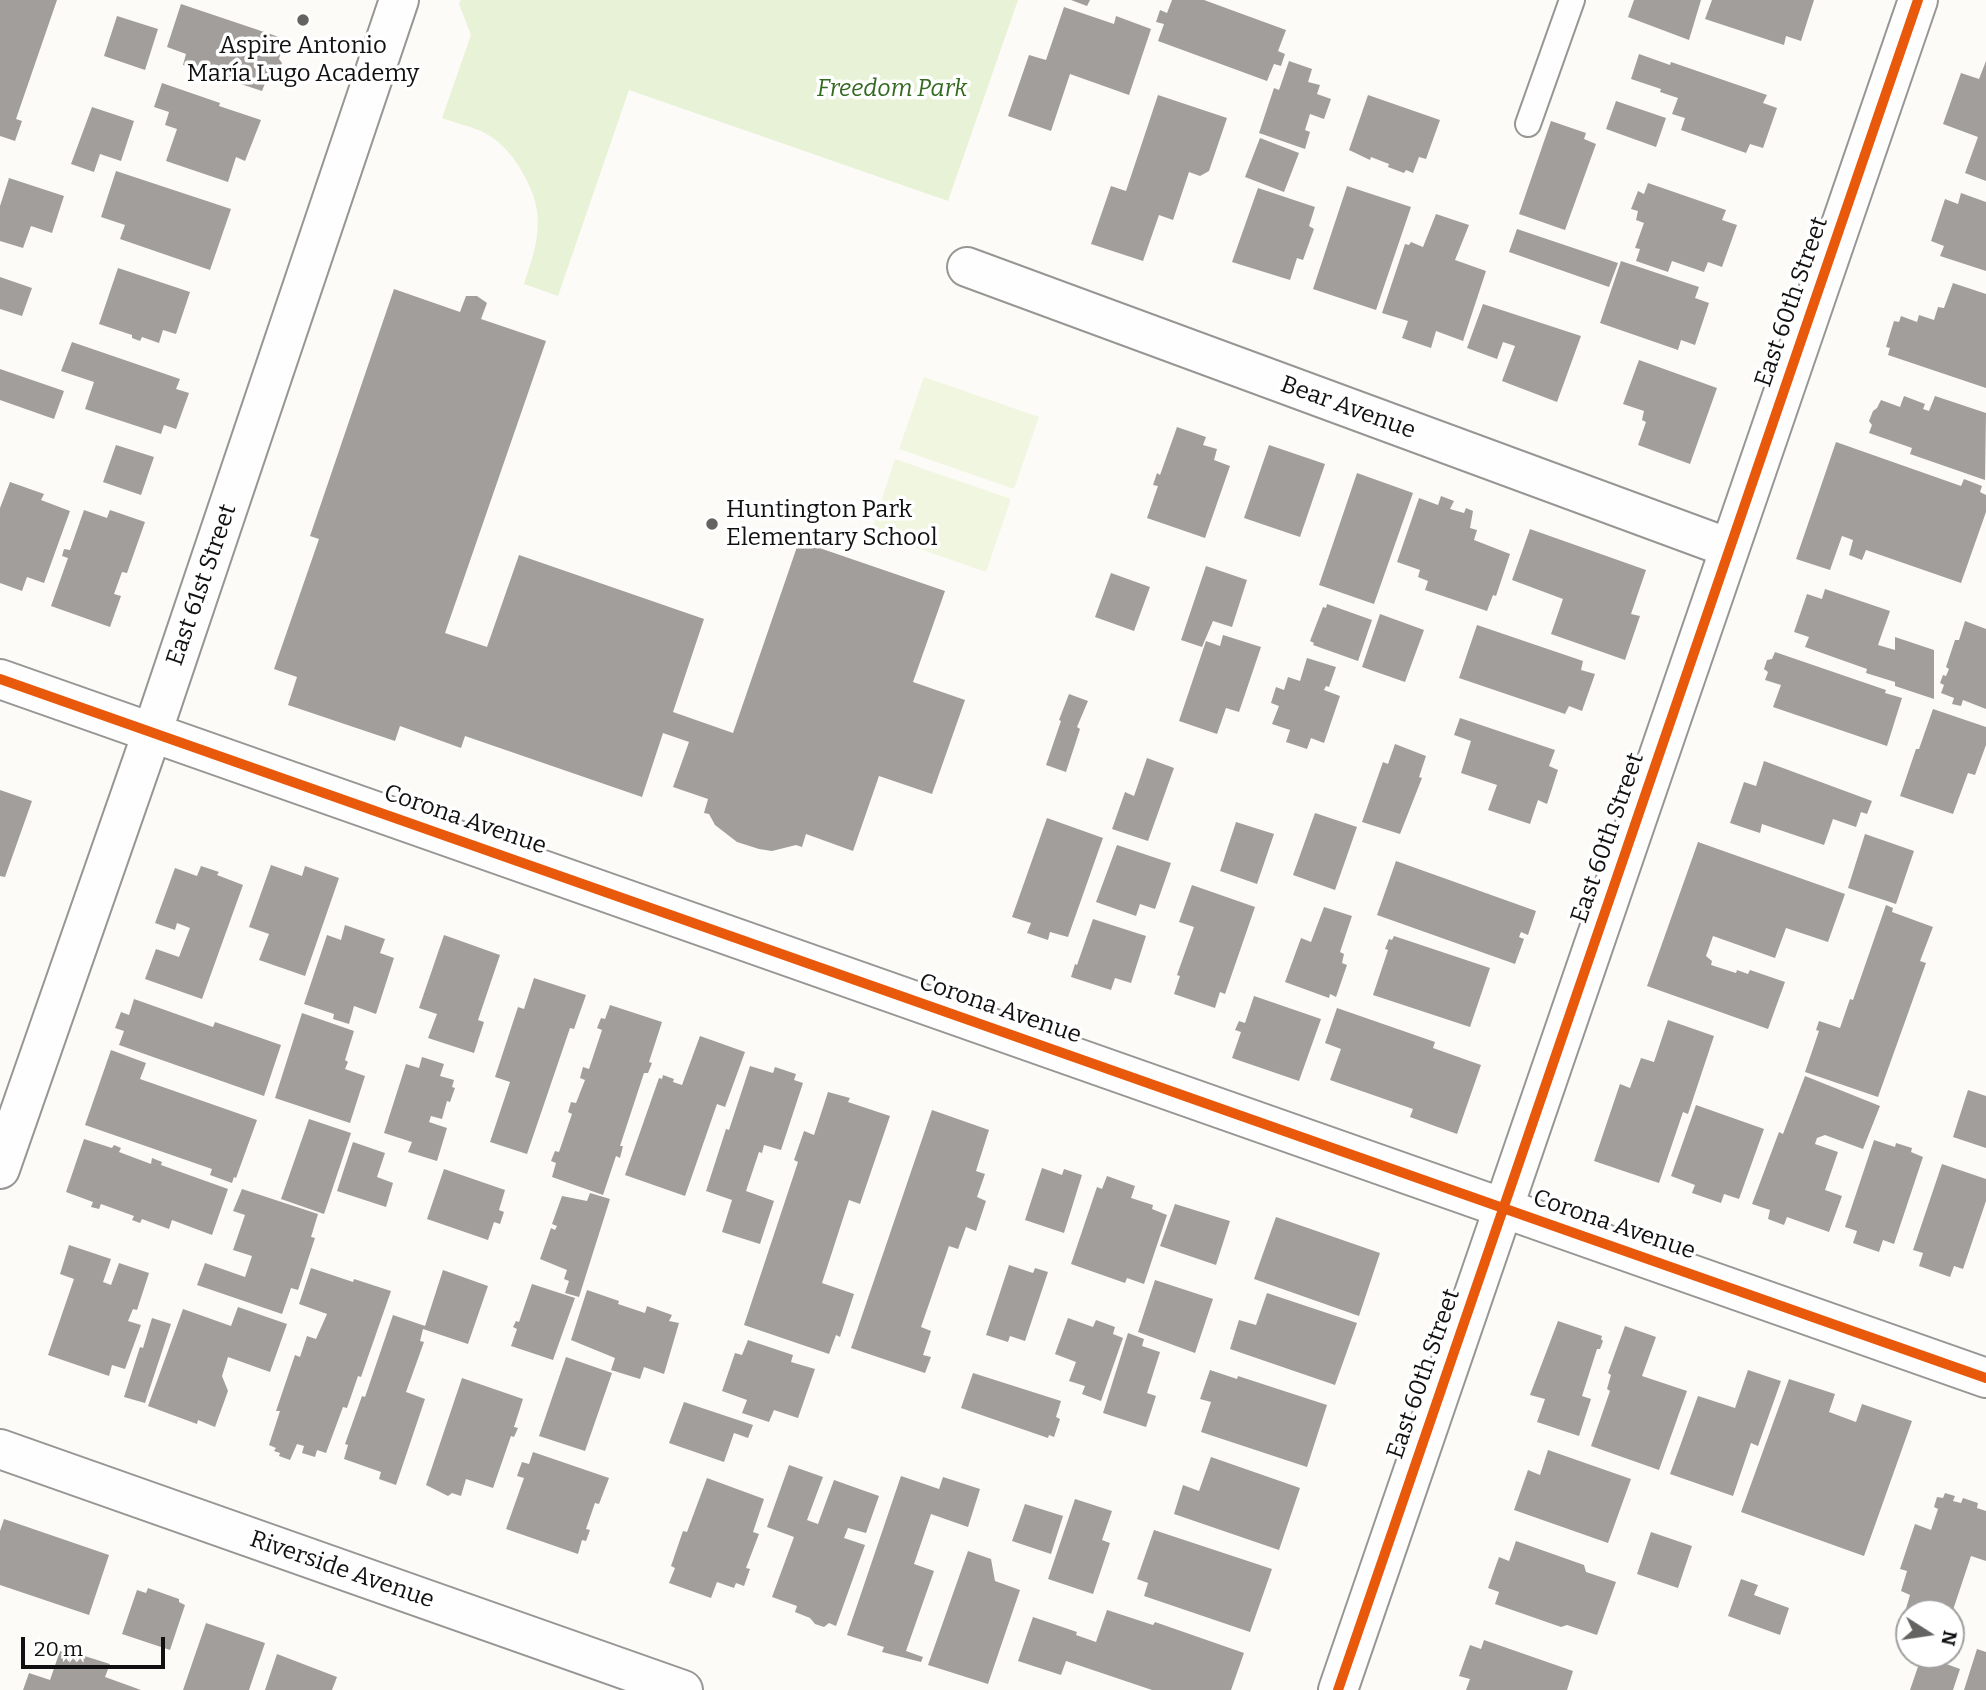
<!DOCTYPE html>
<meta charset="utf-8">
<style>
body{margin:0}
#map{position:relative;width:1986px;height:1690px;overflow:hidden;background:#fdfbf7;font-family:Bitter,serif}
canvas{display:block}
.north{position:absolute;left:1895px;top:1599px;width:70px;height:70px;box-sizing:border-box;background:#fff;border:2px solid #a0a0a0;border-radius:50%;rotate:102deg;font-size:19px;font-weight:700;line-height:28px;text-align:center;color:#111}
.north::after{content:'';display:block;margin:auto;width:24px;height:32px;background:#646362;clip-path:polygon(50% 0,100% 100%,50% 72%,0 100%)}
.scale{position:absolute;left:21px;top:1637px;width:144px;height:32px;box-sizing:border-box;border:4px solid #111;border-top:0;padding-left:9px;font-size:21px;line-height:24px;white-space:nowrap;color:#111;-webkit-text-stroke:5px #fff;paint-order:stroke}
</style>
<div id="map">
<canvas width="1986" height="1690"></canvas>
<div class="north">N</div>
<div class="scale">20 m</div>
</div>
<script>
const context = document.querySelector('canvas').getContext('2d');
context.lineJoin = 'round';
function fill(path, color) {
  context.fillStyle = color;
  context.fill(path, 'evenodd');
}
function trace(path, color, width, dash) {
  context.strokeStyle = color;
  context.lineWidth = width;
  context.lineCap = dash ? 'butt' : 'round';
  context.setLineDash(dash || []);
  context.stroke(path);
}
function label(font, color, halo, rows, align = 'center') {
  context.font = font + ' Bitter,serif';
  context.lineWidth = 7;
  context.setLineDash([]);
  context.textBaseline = 'middle';
  context.strokeStyle = halo;
  context.fillStyle = color;
  for (const [text, x, y, turn = 0] of rows) {
    context.save();
    context.translate(x, y);
    context.rotate((+turn || 0) * Math.PI / 180);
    context.textAlign = isNaN(turn) ? turn : align;
    if (halo) context.strokeText(text, 0, 0);
    context.fillText(text, 0, 0);
    context.restore();
  }
}
const green = new Path2D(`
 M461 0H1018L948 201 629 90 558 296 524 284C540 236 547 211 518 165 510 152 497 139 483 132 470 126 455 123 442 118L471 35 459 4Z`);
const pitch = new Path2D(`
 M924 377 1039 417 1014 489 899 449Z
 M895 459 1011 499 986 572 871 532Z`);
const building = new Path2D(`
 M0 0H57L16 119 22 121 15 141 0 136Z
 M1071 0H1090L1087 6Z
 M1172 0H1204L1286 30 1278 51 1285 54 1281 66 1274 64 1267 81 1158 41 1164 24 1156 22 1160 10 1167 13Z
 M1634 0H1701L1689 40 1628 17Z
 M1712 0H1814L1801 41 1786 36 1784 45 1705 19Z
 M181 4 285 39 279 59 282 63 279 73 272 77 268 76 262 91 183 65 186 54 167 47Z
 M1064 7 1114 24 1116 16 1151 29 1129 95 1070 74 1051 131 1008 116 1029 55 1046 60Z
 M117 16 158 29 145 70 104 56Z
 M1639 54 1670 65 1671 62 1767 95 1763 103 1777 108 1763 148 1750 144 1746 153 1681 130 1685 118 1672 114 1678 98 1660 92 1661 89 1631 79Z
 M1289 61 1312 69 1308 82 1320 85 1317 94 1331 99 1324 119 1310 114 1305 130 1310 132 1305 149 1259 133 1274 88 1279 90Z
 M1986 61V181L1965 173 1978 137 1943 124 1961 73 1979 79Z
 M162 83 220 103 219 106 261 120 245 161 236 157 228 182 166 161 177 129 165 125 169 112 154 107Z
 M1158 95 1227 118 1209 171 1200 176 1189 172 1173 220 1159 215 1143 261 1091 244 1111 186 1126 191Z
 M1368 95 1440 120 1426 159 1419 157 1413 173 1406 170 1404 173 1388 167 1389 164 1371 157 1370 160 1349 150Z
 M1616 101 1666 118 1656 147 1606 129Z
 M92 107 134 121 121 161 100 154 94 172 71 164Z
 M1551 121 1586 133 1584 139 1596 144 1565 230 1519 214Z
 M1260 138 1299 153 1284 192 1245 177Z
 M116 171 231 209 210 270 120 239 125 225 101 217Z
 M9 178 64 196 52 233 31 226 23 248 0 241V206Z
 M1648 183 1726 210 1722 220 1737 225 1722 267 1708 262 1704 272 1672 261 1668 272 1636 261 1640 249 1635 248 1644 223 1636 220 1638 211 1631 209 1638 191 1644 194Z
 M1347 186 1411 207 1376 310 1313 289Z
 M1258 188 1315 207 1309 226 1314 229 1303 260 1297 258 1290 280 1232 262Z
 M1961 193 1986 202V271L1940 256 1944 246 1931 241 1945 199 1958 204Z
 M1436 214 1469 225 1455 260 1486 271 1463 341 1436 331 1431 348 1402 338 1408 321 1382 313 1405 244 1409 245 1411 242 1423 247Z
 M1517 229 1618 263 1609 287 1509 252Z
 M1621 261 1699 287 1695 298 1709 303 1695 345 1681 340 1678 350 1600 323Z
 M118 268 190 292 176 334 163 330 159 343 142 337 140 341 132 338V335L99 324Z
 M0 277 32 288 22 316 0 309Z
 M1953 283 1986 294V388L1888 355 1890 348 1886 347 1894 321 1899 322 1901 316 1917 322 1919 315 1934 320 1938 307 1944 308Z
 M394 289 460 312 466 296H477L487 303 481 319 546 341 445 633 487 647 519 555 704 619 673 712 733 733 799 541 945 591 913 682 965 700 932 794 879 776 853 851 806 834 802 847 796 845 772 851 759 849 737 842 715 825 709 814 704 813 708 799 673 787 689 742 663 733 642 797 465 736 461 748 400 726 395 741 288 705 297 677 274 669 319 539 310 536Z
 M1483 304 1581 336 1557 402 1502 381 1515 346 1503 342 1497 359 1467 348Z
 M72 342 180 379 176 389 189 393 176 429 164 425 161 434 85 409 94 382 61 371Z
 M1639 360 1717 388 1690 464 1638 445 1646 422 1642 420 1644 411 1623 404Z
 M0 369 64 391 54 419 0 400Z
 M1904 396 1925 404 1923 409 1929 411 1935 396 1986 413 1985 480 1910 454 1912 448 1869 433 1872 425 1869 421 1873 411 1877 408 1881 400 1900 407Z
 M1177 427 1206 437 1203 445 1217 449 1214 460 1230 466 1205 538 1147 518 1158 486 1153 485 1157 473 1160 475Z
 M1836 442 1961 486 1964 479 1982 486 1980 492 1986 495V512L1961 583 1866 550 1862 560 1849 555 1853 540 1842 536 1830 570 1796 559Z
 M116 445 154 457 141 495 103 482Z
 M1269 445 1325 464 1300 537 1244 518Z
 M1357 473 1413 493 1374 604 1319 585Z
 M10 482 44 494 41 500 70 511 44 583 27 577 22 591 0 583V508Z
 M1441 496 1454 501 1450 509 1464 513 1466 508 1473 511 1470 528 1477 530 1474 540 1510 554 1496 596 1493 595 1487 611 1425 590 1428 581 1418 577 1420 570 1397 562 1419 498 1438 505Z
 M84 510 107 518 110 510 145 522 127 573 122 572 114 594 121 596 110 627 51 606 68 558 62 556 64 549 70 550Z
 M1530 529 1646 570 1631 614 1640 616 1625 660 1551 634 1563 599 1512 580Z
 M1206 566 1247 580 1232 627 1213 621 1202 647 1181 640Z
 M1111 573 1150 587 1134 631 1095 617Z
 M1825 589 1890 611 1878 645 1895 650V637L1934 650V699L1895 686V682L1866 673 1867 669 1805 647 1809 637 1794 632 1807 594 1822 599Z
 M1327 604 1372 620 1358 661 1313 645 1314 643 1310 641 1323 607 1326 608Z
 M1380 614 1424 630 1405 682 1362 667Z
 M1965 621 1986 629V709L1963 700 1961 706 1952 704 1954 698 1941 693 1944 685 1940 683 1943 675 1946 676 1949 669 1946 667 1955 640H1959Z
 M1477 625 1583 661 1581 670 1595 674 1582 711 1569 706 1565 714 1459 678Z
 M1223 635 1261 647 1239 712 1226 708 1217 734 1179 721 1206 641 1220 646Z
 M1775 652 1886 690 1885 693 1902 698 1887 746 1773 707 1781 685 1765 680 1768 672 1764 669 1767 660 1772 659Z
 M1307 658 1336 667 1329 687 1326 686 1324 690 1340 696 1324 743 1311 738 1307 749 1286 742 1290 730 1272 724 1279 706 1271 703 1276 687 1284 690 1288 677 1300 681Z
 M1069 694 1088 701 1077 727 1080 729 1066 772 1046 765 1061 721 1059 720Z
 M1933 709 1986 727V745L1975 775 1968 773 1953 814 1900 796 1916 749H1919Z
 M1460 718 1555 750 1549 766 1558 770 1547 804 1538 800 1530 824 1488 810 1497 785 1461 773 1471 741 1454 735Z
 M1395 744 1426 756 1419 777 1422 778 1400 834 1362 822 1383 762 1388 764Z
 M1147 758 1174 768 1148 841 1112 829 1125 792 1134 796Z
 M1764 761 1872 801 1867 814 1861 812 1856 827 1833 819 1824 845 1762 824 1760 833 1730 823 1744 782 1756 786Z
 M0 790 32 801 5 877 0 876Z
 M1315 813 1357 827 1335 890 1293 875Z
 M1047 818 1103 838 1068 937 1050 932 1048 940 1027 933 1031 923 1012 917Z
 M1236 822 1274 834 1257 884 1220 871Z
 M1865 834 1914 851 1896 904 1848 888Z
 M1698 842 1845 894 1828 942 1786 928 1775 958 1713 936 1706 956 1712 961 1711 965 1736 973 1737 970 1748 974 1750 970 1785 982 1768 1029 1647 986Z
 M1117 845 1171 863 1155 909 1140 904 1136 916 1096 902Z
 M1396 861 1536 911 1528 935 1521 932 1519 937 1524 939 1515 964 1377 915Z
 M271 865 302 876 305 866 339 878 305 976 259 960 269 934 249 927Z
 M201 866 219 872 217 875 243 885 202 999 145 979 156 949 179 957 190 928 177 923 175 930 155 923 175 868 197 876Z
 M1192 885 1255 907 1225 994 1220 992 1215 1008 1174 994 1180 976 1177 975 1194 927 1179 922Z
 M1886 905 1893 908 1892 912 1933 927 1920 961 1926 963 1878 1097 1805 1072 1819 1031 1816 1030 1819 1021 1840 1028 1850 999 1853 1000Z
 M1324 907 1352 916 1340 952 1344 954 1342 963 1347 965 1336 997 1330 994 1329 998 1285 982 1301 938 1311 942Z
 M1093 919 1146 936 1131 983 1115 978 1111 990 1071 977 1075 964 1077 965Z
 M345 925 385 939 380 953 394 958 376 1014 354 1006 349 1024 333 1019 334 1014 304 1004 327 935 341 940Z
 M444 935 500 955 478 1020 484 1022 474 1053 428 1038 437 1014 419 1008Z
 M1394 936 1490 968 1470 1027 1373 995 1388 950 1385 949 1389 939 1392 940Z
 M534 978 586 995 574 1029 570 1028 527 1154 490 1142 510 1082 495 1077 518 1007 524 1009Z
 M1254 996 1321 1019 1299 1081 1232 1058 1241 1032 1235 1030 1239 1021 1245 1023Z
 M134 999 213 1027 215 1022 281 1045 264 1096 119 1045 124 1031 115 1028 121 1012 129 1015Z
 M610 1005 662 1022 649 1062 652 1063 648 1073H644L620 1146H623L620 1158 616 1156 603 1195 552 1177 556 1163 551 1161 555 1151 559 1152 572 1114 568 1112 571 1102 576 1103 585 1080 580 1078 583 1067 589 1069 602 1030 597 1028 601 1018 605 1019Z
 M1337 1008 1435 1042 1433 1048 1481 1065 1457 1134 1410 1117 1413 1109 1330 1080 1341 1049 1325 1043Z
 M302 1013 354 1031 345 1060 348 1062 345 1069 365 1076 350 1123 275 1098Z
 M1668 1020 1714 1036 1688 1114 1683 1112 1659 1183 1594 1161 1620 1084 1630 1088 1641 1058 1654 1062Z
 M700 1036 745 1052 725 1107 717 1104 685 1196 625 1175 659 1078 662 1079 663 1075 674 1079 673 1082 682 1085Z
 M111 1050 146 1063 140 1079 257 1120 236 1178 234 1177 232 1183 210 1175 212 1169 85 1125Z
 M422 1057 444 1064 440 1076 454 1080 452 1087 455 1088 450 1102 447 1101 442 1119 431 1116 429 1122 447 1128 437 1161 408 1152 412 1142 384 1133 406 1064 419 1068Z
 M750 1066 773 1073 775 1067 796 1074 794 1080 803 1083 781 1150 764 1145 762 1153 759 1152 746 1191 774 1201 760 1244 722 1232 732 1200 706 1191 726 1129 729 1130Z
 M1805 1076 1880 1106 1863 1149 1825 1135 1817 1138 1815 1144 1838 1152 1825 1190 1842 1196 1829 1232 1787 1217 1784 1225 1768 1219 1770 1210 1752 1204 1779 1132 1783 1134Z
 M1968 1090 1986 1096V1148L1953 1137Z
 M828 1092 850 1098 848 1102 890 1116 860 1204 849 1200 822 1283 854 1294 840 1337 836 1335 829 1354 744 1325 798 1162 794 1160 804 1131 814 1135Z
 M1696 1105 1764 1129 1739 1199 1724 1194 1721 1203 1692 1193 1695 1185 1671 1176Z
 M932 1110 989 1130 976 1171 985 1174 977 1197 986 1201 976 1231 966 1227 958 1249 949 1246 921 1327 931 1331 923 1355 931 1357 925 1373 851 1348Z
 M309 1119 351 1133 324 1214 281 1199Z
 M84 1139 112 1148 114 1145 121 1148 119 1152 151 1164 152 1158 162 1162 161 1165 228 1189 212 1235 172 1220 169 1229 142 1219 140 1223 132 1220 134 1216 101 1204 99 1209 91 1207 93 1202 66 1192Z
 M1874 1140 1895 1147 1896 1143 1912 1148 1911 1152 1923 1157 1894 1244 1883 1240 1879 1252 1853 1243 1857 1231 1845 1227Z
 M353 1142 385 1153 377 1177 393 1183 386 1207 337 1191Z
 M1942 1164 1986 1179V1201L1963 1269 1954 1266 1950 1277 1919 1266 1923 1253 1913 1250Z
 M1042 1168 1062 1175 1064 1169 1082 1175 1064 1233 1025 1220Z
 M444 1169 505 1190 499 1210 504 1212 500 1224 494 1222 488 1240 427 1219Z
 M1107 1176 1135 1186 1131 1198 1153 1205 1152 1209 1167 1215 1144 1284 1127 1278 1125 1283 1071 1264 1097 1187 1102 1189Z
 M242 1189 318 1214 311 1237 315 1238 298 1290 291 1288 282 1314 197 1285 205 1263 245 1277 252 1256 233 1250 245 1215 233 1211Z
 M590 1193 610 1199 579 1297 565 1293 569 1281 564 1279 567 1270 540 1259 551 1228 555 1230 557 1226 552 1224 562 1196 587 1201Z
 M1175 1204 1230 1221 1216 1265 1160 1246Z
 M1276 1217 1380 1253 1359 1316 1254 1279Z
 M69 1245 111 1259 103 1282 111 1285 119 1263 149 1273 137 1310 133 1309 128 1321 141 1325 125 1369 112 1365 109 1376 48 1355 74 1279 60 1274Z
 M1009 1265 1033 1273 1035 1268 1048 1272 1025 1341 1010 1336 1008 1342 986 1335Z
 M311 1268 353 1282 354 1279 391 1291 361 1377 358 1376 347 1408 343 1407 326 1453 317 1450 315 1457 302 1453 304 1446 297 1444 290 1460 279 1456 280 1453 274 1451 276 1448 269 1445 280 1411H276L295 1355 300 1357 307 1336 316 1339 327 1314 299 1304Z
 M443 1270 488 1286 468 1344 423 1329 420 1341 424 1342 406 1392 425 1399 396 1485 379 1479 381 1472 344 1459 348 1445 345 1444 362 1396 365 1397 393 1315 425 1326Z
 M1155 1280 1213 1299 1195 1353 1138 1332Z
 M532 1284 575 1298 553 1360 511 1346 517 1329 513 1327 516 1321 519 1322Z
 M587 1290 619 1301 618 1304 645 1313 647 1306 672 1315 669 1321 679 1323 664 1374 644 1367 640 1379 611 1370 615 1358 571 1340Z
 M1267 1293 1357 1323 1335 1385 1230 1349 1239 1320 1256 1325Z
 M238 1307 287 1324 270 1372 228 1357 222 1376 228 1391 215 1427 198 1420 197 1424 148 1406 183 1309 231 1326Z
 M152 1318 171 1324 145 1403 124 1397 140 1347 143 1348Z
 M1068 1318 1093 1327 1096 1320 1115 1327 1113 1334 1123 1338 1101 1401 1082 1394 1085 1386 1069 1381 1076 1362 1055 1354Z
 M1558 1321 1602 1336 1601 1339 1603 1341 1600 1349H1597L1582 1396 1591 1399 1579 1436 1537 1422 1545 1399 1530 1395Z
 M1625 1326 1656 1337 1642 1376 1687 1391 1659 1470 1591 1446 1610 1391 1607 1389 1611 1375 1608 1373Z
 M1128 1333 1144 1339 1142 1346 1160 1352 1147 1393 1156 1396 1146 1427 1103 1413Z
 M748 1340 793 1355 791 1362 815 1369 798 1418 774 1410 769 1422 742 1413 747 1400 722 1391 735 1353 742 1355Z
 M566 1357 612 1373 585 1451 539 1436Z
 M1210 1370 1237 1379 1238 1376 1327 1405 1307 1467 1201 1432 1211 1402 1200 1399Z
 M1748 1370 1781 1381 1758 1446 1751 1443 1733 1496 1670 1474 1698 1396 1735 1408Z
 M973 1373 1061 1401 1056 1417 1060 1419 1054 1437 1049 1435 1048 1438 961 1408Z
 M462 1378 523 1399 514 1427 518 1428 514 1437 511 1436 493 1488 466 1479 461 1496 452 1493 448 1496 426 1485Z
 M1789 1379 1835 1394 1829 1412 1856 1422 1862 1404 1912 1421 1864 1556 1741 1512Z
 M684 1402 753 1425 748 1438 734 1433 724 1462 669 1443Z
 M1548 1450 1631 1479 1608 1543 1514 1510 1528 1470 1540 1475Z
 M533 1452 609 1478 599 1504 595 1503 586 1529 590 1530 586 1541 582 1540 578 1554 506 1529 524 1478 517 1476 522 1462 529 1464Z
 M1211 1457 1300 1488 1279 1550 1174 1514 1183 1485 1199 1491Z
 M789 1465 823 1477 807 1520 818 1524 834 1480 879 1496 866 1533 848 1528 844 1538 865 1545 836 1626 829 1623 824 1627 815 1624 810 1618 795 1612 797 1606 772 1597 794 1537 767 1527Z
 M901 1476 939 1489 943 1477 980 1489 968 1527 931 1514 914 1564 934 1571 906 1651 923 1657 921 1662 882 1652 884 1647 847 1635Z
 M707 1478 764 1499 753 1532 759 1534 746 1568 750 1569 744 1586 736 1583 734 1588 717 1582 711 1598 669 1583 675 1568 671 1566 683 1531 687 1532Z
 M1945 1493 1955 1496 1953 1501 1961 1503 1963 1498 1978 1503 1977 1508 1986 1511V1561L1971 1556 1952 1613H1908L1905 1612 1910 1595 1901 1591 1907 1571 1900 1569 1915 1524 1931 1530 1938 1509 1934 1507 1937 1497 1943 1498Z
 M1075 1499 1112 1511 1102 1540 1110 1543 1093 1594 1048 1579Z
 M1025 1504 1063 1516 1051 1554 1012 1541Z
 M4 1519 109 1555 89 1615 0 1585V1531Z
 M1154 1530 1272 1569 1250 1632 1144 1596 1148 1583 1137 1579Z
 M1651 1532 1692 1546 1678 1588 1637 1574Z
 M1516 1541 1584 1565 1586 1572 1616 1582 1597 1635 1567 1625 1561 1627 1495 1604 1499 1592 1488 1588 1499 1557 1509 1561Z
 M968 1551 991 1559 995 1581 1020 1590 988 1684 928 1665Z
 M1741 1579 1758 1585 1754 1595 1789 1608 1780 1635 1728 1616Z
 M148 1588 179 1599V1602L185 1605 170 1650 122 1634 137 1590 146 1593Z
 M1107 1610 1153 1625 1155 1622 1244 1653 1231 1690H1152L1066 1661 1061 1675 1018 1661 1033 1617 1077 1632 1076 1635 1096 1642Z
 M206 1623 265 1643 249 1690H183Z
 M1484 1640 1573 1671 1567 1690H1466L1470 1679 1459 1676 1470 1645 1481 1649Z
 M1977 1649 1986 1652V1690H1964Z
 M60 1651 73 1656 75 1653 110 1664 105 1677 141 1690H23L29 1673 50 1680Z
 M277 1654 337 1677 332 1690H265Z
 M1922 1655 1960 1669 1953 1690H1910Z`);
const lane = new Path2D(`
 M1528 124 1572 0`);
const street = new Path2D(`
 M967 267 1729 548
 M0 679 1986 1378
 M0 1169 152 733 399 0
 M0 1449 683 1690
 M1338 1690 1918 0`);
const cycleway = new Path2D(`
 M0 679 1986 1378
 M1338 1690 1918 0`);
const markers = [
 [303,20,7,"#646362"],
 [712,524,7,"#646362"]
];
const poiNames = [
 ["Aspire Antonio",303,46],
 ["María Lugo Academy",303,74],
 ["Huntington Park",726,510,"left"],
 ["Elementary School",726,538,"left"]
];
const parkNames = [
 ["Freedom Park",892,89]
];
const streetNames = [
 ["East 60th Street",1792,302,-71],
 ["Bear Avenue",1348,408,20],
 ["East 61st Street",202,585,-71],
 ["Corona Avenue",465,820,19],
 ["East 60th Street",1608,838,-71],
 ["Corona Avenue",1000,1009,19],
 ["Corona Avenue",1614,1225,19],
 ["East 60th Street",1424,1374,-71],
 ["Riverside Avenue",342,1570,19]
];
fill(green, '#e8f2d7');
fill(pitch, '#f1f6e1');
fill(building, '#a19e9c');
trace(lane, '#979695', 28);
trace(street, '#979695', 42);
trace(lane, '#fffefe', 24);
trace(street, '#fffefe', 38);
trace(cycleway, '#e8590c', 10);
for (const [x, y, r, color] of markers) {
  const dot = new Path2D();
  dot.arc(x, y, r, 0, 2 * Math.PI);
  context.fillStyle = color;
  context.fill(dot);
  trace(dot, '#fff', 2.5);
}
label('24px', '#111', '#fff', poiNames);
label('italic 24px', '#346920', '#fff', parkNames);
label('24px', '#111', '#fff', streetNames);
</script>
